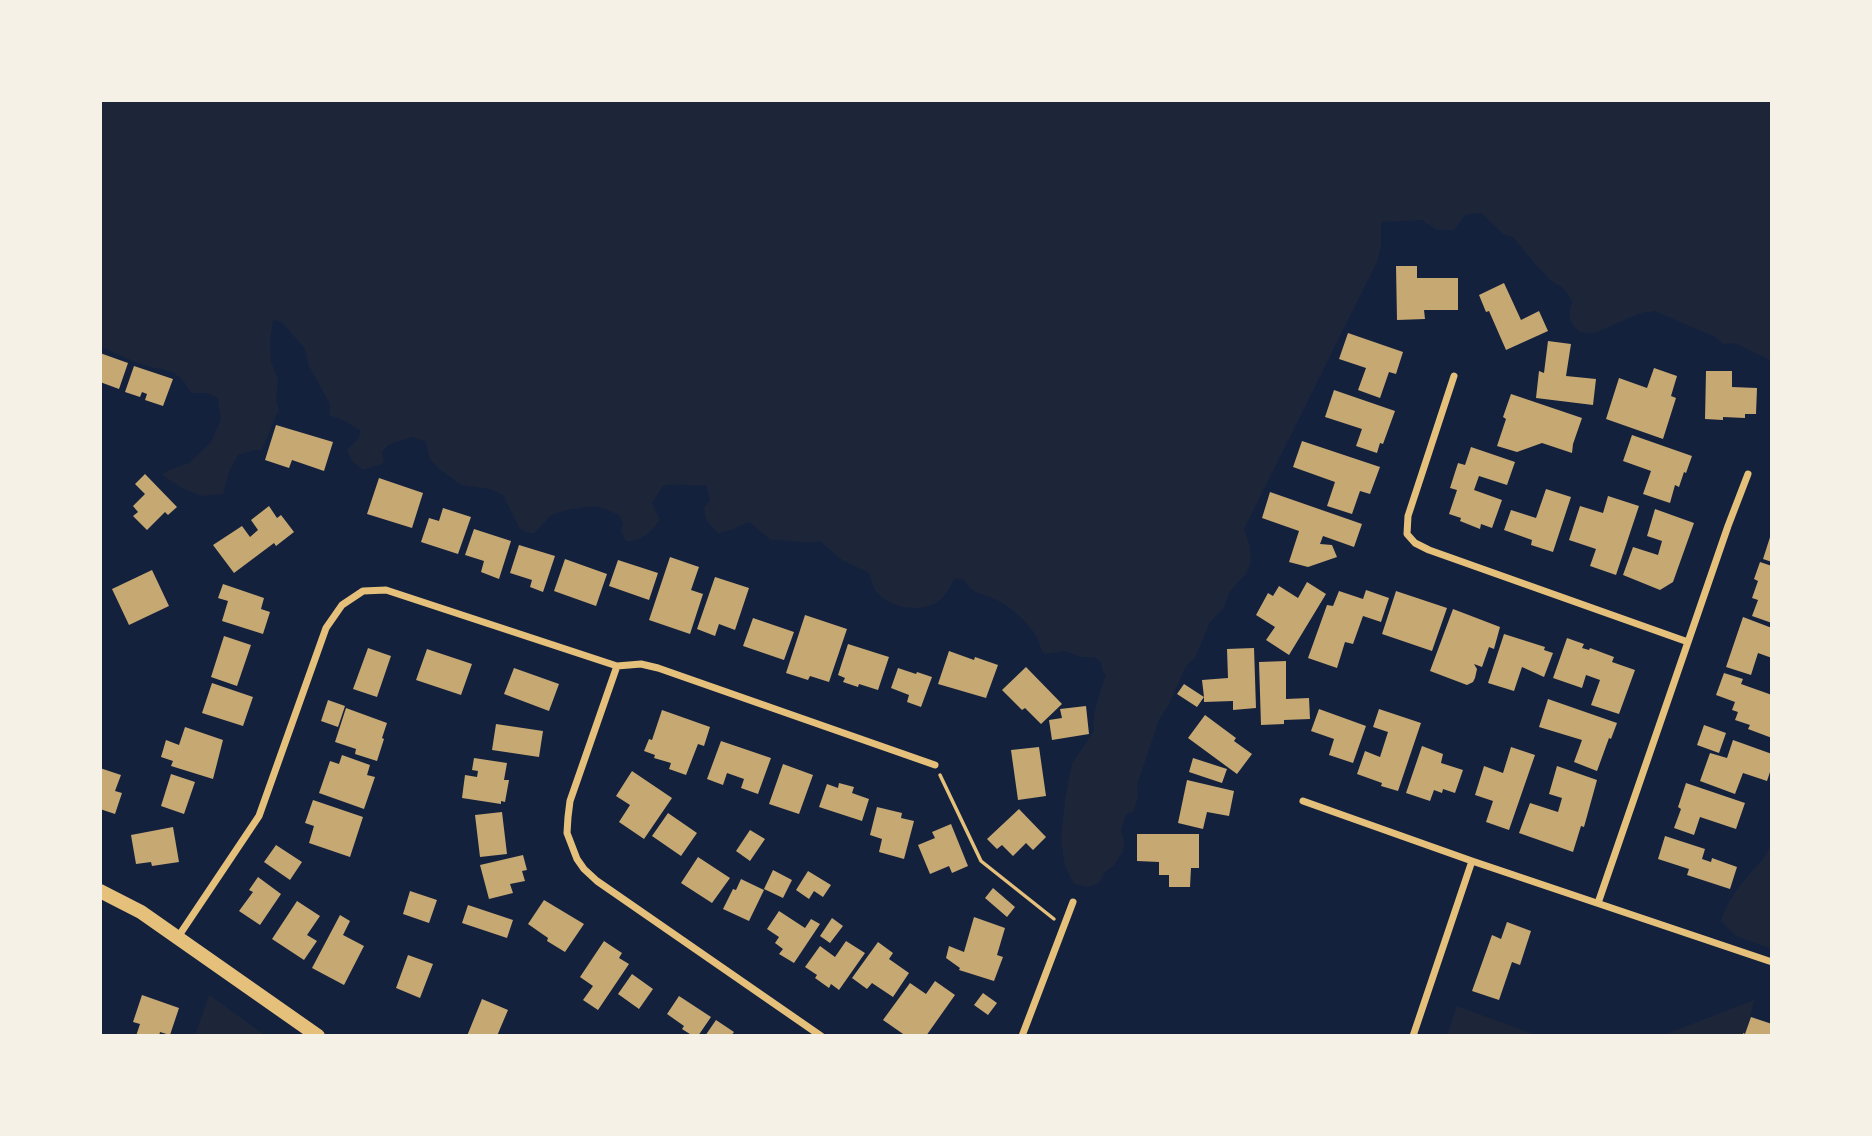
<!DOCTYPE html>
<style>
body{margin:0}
#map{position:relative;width:1872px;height:1136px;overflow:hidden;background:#14213d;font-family:"PT Sans Narrow",sans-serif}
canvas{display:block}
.frame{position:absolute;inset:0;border:102px solid #f6f1e7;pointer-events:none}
</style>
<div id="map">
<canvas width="1872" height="1136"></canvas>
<div class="frame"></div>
</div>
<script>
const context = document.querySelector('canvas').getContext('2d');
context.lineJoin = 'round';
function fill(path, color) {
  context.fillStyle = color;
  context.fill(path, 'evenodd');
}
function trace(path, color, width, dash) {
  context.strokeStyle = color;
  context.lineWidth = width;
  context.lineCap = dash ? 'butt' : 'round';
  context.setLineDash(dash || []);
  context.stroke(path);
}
const green = new Path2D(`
 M100 100H1772V361L1735 343 1723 344 1715 337 1655 311 1640 313 1595 333 1581 332 1574 327 1570 319V307L1573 302 1563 288 1550 280 1537 266 1513 237 1503 234 1481 213 1465 215 1454 230H1437L1422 220 1381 222V245L1377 262 1244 529 1250 547 1251 562 1246 574 1230 591 1223 609 1210 622 1195 658 1186 666 1169 704 1159 720 1137 785 1138 796 1134 811 1126 814 1121 830 1124 841 1123 851 1114 865 1104 873 1099 883 1088 887 1074 884 1065 866 1061 841 1065 799 1072 764 1094 731C1092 711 1100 694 1106 675L1103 672 1101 662 1094 657H1080L1066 651 1045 654 1041 650C1040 632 1013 608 997 600 984 594 972 594 964 580L955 578C951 585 946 596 939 601 921 614 887 608 874 589 872 584 871 578 869 573L842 560 820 541C804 545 789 538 771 540L749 522 731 530 718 533 706 520 704 508 710 499 706 485C689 487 679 482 663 486L652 503 660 520C651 531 642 542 626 541L621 531 623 523 619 515C613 512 605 508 598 507 586 506 557 510 548 518 542 524 540 530 532 534L520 529 503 495 490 489 461 485 438 468 430 459 425 441 411 437 388 445 382 452 384 463 363 470 353 462 347 450 359 438 360 430 345 421 329 415 330 408 329 402 308 364 305 349 282 322 273 320 270 342 271 362 278 379 276 400 279 411C271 423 269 437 261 450H255L238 455 229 472 223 494 201 496 182 488 162 475 167 471 189 463 211 442 221 420 218 398 207 393H191C176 365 166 373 141 364 127 359 114 352 100 347Z
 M1772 841V949L1736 936 1721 921C1726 906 1733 894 1743 882 1755 867 1766 860 1772 841Z
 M209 995 266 1036H195Z
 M1754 1000 1746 1036H1661Z
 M1457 1006 1538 1036H1447Z`);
const building = new Path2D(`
 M1396 266H1417V278H1458V310H1424L1425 319 1397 320Z
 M1504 283 1521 320 1539 311 1548 331 1506 350 1489 311 1486 312 1479 295Z
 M1348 333 1403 352 1396 374 1389 372 1380 398 1358 390 1366 368 1339 359Z
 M1548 341 1571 344 1566 376 1596 379 1593 405 1536 398 1539 371 1544 373Z
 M100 353 128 363 119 389 100 382Z
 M134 366 173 379 163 406 145 400 147 394 142 392 140 397 125 392Z
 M1654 368 1677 376 1671 396 1676 398 1663 439 1606 419 1619 378 1647 388Z
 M1706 371H1732V387L1757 388 1756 414H1745V418L1723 417V420L1705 419Z
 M1334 390 1395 411 1383 444 1380 443 1377 453 1356 446 1362 429 1325 417Z
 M1511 394 1582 418 1573 444 1572 453 1542 443 1517 452 1497 446 1506 419 1503 417Z
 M276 425 333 442 324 471 292 460 289 468 265 460Z
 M1632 435 1692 456 1686 473 1684 472 1679 487 1675 485 1670 503 1643 494 1651 471 1623 461Z
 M1302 441 1380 467 1370 494 1360 491 1352 514 1327 506 1335 482 1293 467Z
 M1471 447 1515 462 1507 485 1479 476 1474 490 1502 500 1492 528 1481 524 1480 529 1460 521 1461 518 1449 514 1457 490 1450 488 1458 463 1465 465Z
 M145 474 177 507 168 515 165 512 147 530 133 516 138 512 133 506 145 494 135 484Z
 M379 478 423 493 412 528 367 514Z
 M1546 489 1571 497 1553 552 1531 545 1532 540 1504 530 1511 510 1536 518Z
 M1270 492 1362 524 1354 547 1323 536 1320 544 1332 545 1337 557 1308 567 1289 562 1299 531 1262 518Z
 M1608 496 1639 506 1616 575 1590 566 1596 549 1569 540 1580 506 1603 513Z
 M269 506 277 518 281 515 294 532 276 546 274 543 234 573 213 545 242 526 250 537 258 530 251 520Z
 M443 508 471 517 458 554 421 542 429 518 439 521Z
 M1655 509 1694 523 1673 582 1660 590 1623 575 1633 547 1658 555 1662 541 1647 536Z
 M474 529 511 541 499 579 481 572 484 561 465 555Z
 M1772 531V562L1763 559Z
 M519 545 555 556 543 592 530 587 532 580 510 573Z
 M670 557 699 567 691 590 703 594 690 634 649 620Z
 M565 559 607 574 596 606 554 591Z
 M618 560 658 573 649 600 609 586Z
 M1760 562 1772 566V623L1752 616 1758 600 1752 598 1758 581 1754 579Z
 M152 570 169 606 129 625 112 589Z
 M715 577 749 588 735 630 719 624 715 636 697 629Z
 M1307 582 1326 594 1289 655 1266 640 1275 627 1256 615 1268 593 1273 596 1279 586 1298 598Z
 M223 584 264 598 261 609 270 612 263 634 222 621 228 601 218 598Z
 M1366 590 1389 598 1381 622 1363 616 1353 644 1345 642 1337 668 1308 658 1327 605 1333 606 1339 591 1363 599Z
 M1396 591 1447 608 1432 651 1382 634Z
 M1453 609 1500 627 1494 649 1489 647 1482 667 1474 664 1477 669 1475 678 1473 682 1467 685 1430 671Z
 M805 615 847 629 829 682 810 676 808 680 786 673Z
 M1743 617 1772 628V658L1758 653 1751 675 1726 667Z
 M753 618 794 632 784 660 743 646Z
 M1504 634 1545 647 1544 650 1553 653 1544 677 1522 667 1514 691 1488 683Z
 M224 636 251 645 237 686 211 677Z
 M1567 638 1584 644 1582 648 1589 650 1590 648 1614 657 1612 662 1635 670 1619 714 1591 705 1600 680 1586 675 1582 688 1553 678Z
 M848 644 889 657 878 690 859 684 858 687 843 682 845 678 838 675Z
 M368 648 391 656 377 697 353 689Z
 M1254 648 1256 708 1233 710V701L1204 702V697L1197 707 1177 694 1184 684 1204 697 1202 680 1228 678 1227 649Z
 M427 649 472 664 461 695 416 680Z
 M949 651 974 660 975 657 998 665 986 698 938 684Z
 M1286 661V699L1309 698 1310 719 1284 720V724L1261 725 1259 662Z
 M1026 667 1062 704 1041 724 1025 708 1022 710 1002 690Z
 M514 668 559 684 549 711 504 694Z
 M898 668 916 674 917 672 932 677 921 707 907 702 909 695 891 688Z
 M1724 673 1743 679 1741 684 1772 695V738L1748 729 1750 725 1735 720 1738 712 1732 710 1735 702 1716 695Z
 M212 683 253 697 243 726 202 713Z
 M1548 699 1617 723 1611 739 1609 738 1597 771 1574 762 1582 740 1539 727Z
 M328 700 345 706 338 727 321 721Z
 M1086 706 1089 734 1052 740 1049 720 1062 718 1060 709Z
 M346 708 387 723 382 738 384 739 377 761 355 754 356 749 335 742Z
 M1319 709 1366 726 1353 763 1329 755 1334 739 1311 731Z
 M1379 709 1421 723 1398 791 1381 786 1382 783 1357 774 1365 751 1380 757 1388 732 1373 727Z
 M662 710 710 727 704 746 698 744 686 775 669 769 671 763 654 758 655 755 644 751 649 739 652 740Z
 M1205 715 1236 738 1234 741 1252 754 1237 774 1188 738Z
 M496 724 543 731 539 757 492 750Z
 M1704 725 1726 733 1719 753 1697 745Z
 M185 727 223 740 213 779 171 766 173 761 161 757 166 740 179 745Z
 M1733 740 1772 754V766L1767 781 1743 773 1735 794 1700 781 1710 753 1727 758Z
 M721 741 771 758 758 794 741 788 744 779 727 773 723 785 707 779Z
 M1422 746 1443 754 1441 763 1463 770 1455 793 1443 789 1442 793 1434 790 1430 801 1406 793Z
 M1039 747 1046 796 1018 800 1011 750Z
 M1511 747 1535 755 1509 830 1486 822 1493 801 1475 795 1484 766 1503 773Z
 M342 755 370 765 367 775 375 777 364 809 319 793 330 761 339 764Z
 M474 758 507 763 504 780H509L505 802 501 801V804L462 798 465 775 477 777 478 771 472 770Z
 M1193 758 1227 769 1222 783 1189 772Z
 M783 764 813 775 799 814 769 804Z
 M1557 766 1597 780 1584 827 1581 826 1573 852 1519 833 1530 803 1558 812 1562 798 1549 794Z
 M100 768 121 775 115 791 122 793 115 814 100 809Z
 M632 771 672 798 644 839 619 822 630 805 616 796Z
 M171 774 195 782 184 814 161 806Z
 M1187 780 1234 791 1229 816 1207 812 1203 829 1178 823Z
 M839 783 854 787 852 793 869 799 862 821 819 807 827 784 838 788Z
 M1686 783 1745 803 1736 829 1700 817 1694 835 1674 828 1681 809 1678 807Z
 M313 800 363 817 350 857 309 843 314 826 305 823Z
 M877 807 902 813 901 818 914 821 904 859 879 852 882 839 870 835Z
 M1019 809 1046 837 1033 850 1026 843 1013 856 1002 845 997 849 987 839Z
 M502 812 507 854 480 857 475 815Z
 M668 813 697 833 681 856 652 836Z
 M951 824 968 866 952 873 949 866 930 874 918 845 935 838 932 832Z
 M173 827 179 862 152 866 151 862 136 864 131 835Z
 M750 830 765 839 750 861 736 851Z
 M1137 834H1199V868H1191L1190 887H1169V875H1159V862L1137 861Z
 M1665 836 1705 849 1702 859 1711 862 1712 858 1737 867 1730 889 1687 875 1689 869 1658 859Z
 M276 845 302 862 290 880 264 862Z
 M523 855 527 870 522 871 525 881 510 884 513 893 489 899 480 865Z
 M698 857 730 878 712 903 681 883Z
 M773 870 792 880 783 898 764 889Z
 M808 871 831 885 823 897 814 891 809 899 796 890Z
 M258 877 281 894 260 925 239 911 253 892 249 890Z
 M741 879 764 890 749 921 723 909 733 889 736 890Z
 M993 888 1015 907 1007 917 985 898Z
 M410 891 437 900 429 923 403 914Z
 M544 900 584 924 565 952 547 941 548 938 528 924Z
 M297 901 320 916 307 935 317 941 304 960 272 939Z
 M468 905 513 920 507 938 462 923Z
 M779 911 805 928 811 919 820 924 794 963 779 954 783 949 775 943 779 937 767 929Z
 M340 915 350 921 343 935 364 946 344 985 312 968Z
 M974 917 1005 928 997 955 1003 957 994 981 959 970 960 968 946 958 949 946 964 952Z
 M832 918 843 926 830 943 820 936Z
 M1507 922 1531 931 1520 965 1512 962 1499 1000 1472 991 1492 935 1501 939Z
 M604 941 622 953 619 958 629 964 598 1010 583 1000 593 986 580 977Z
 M846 941 865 953 839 990 831 984 829 988 815 978 817 975 805 967 820 946 835 957Z
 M878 942 893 953 889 959 909 973 893 997 872 983 867 989 852 978Z
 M408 955 433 964 420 998 396 988Z
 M632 974 653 989 639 1009 618 994Z
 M935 981 955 995 926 1036H906L883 1020 910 983 926 994Z
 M983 993 997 1003 988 1015 974 1005Z
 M142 995 179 1008 170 1035 160 1032 159 1036H136L140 1024 133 1022Z
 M679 996 711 1017 698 1036H693L682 1029 684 1026 667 1014Z
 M482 999 508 1010 497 1036H467Z
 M1751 1017 1772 1024V1036H1743V1033L1745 1034Z
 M716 1020 734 1032 731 1036H705Z`);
const path = new Path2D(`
 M940 775 981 861 1054 919`);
const minor = new Path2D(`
 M1454 376 1408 516 1407 534 1415 543 1429 550 1688 642
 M617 666 570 801 568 817 567 833 577 859 584 869 597 881 821 1036
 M1303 801 1472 861 1772 962
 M1598 903 1728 526 1748 474
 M178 937 259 816 326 628 342 605 363 591 386 590 617 666 641 664 658 668 935 765
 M1022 1036 1073 902
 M1413 1036 1472 861`);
const secondary = new Path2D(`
 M100 891 141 912 318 1036`);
fill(green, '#1d2539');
fill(building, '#c6a872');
trace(path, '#e5c07b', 3.5);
trace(minor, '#e5c07b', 7);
trace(secondary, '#e5c07b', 14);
</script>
